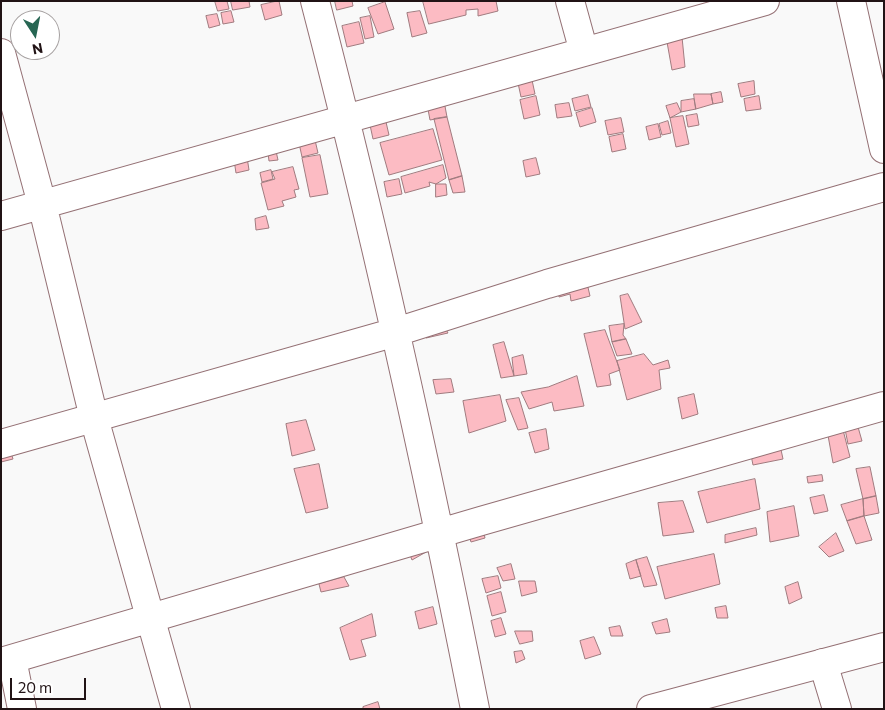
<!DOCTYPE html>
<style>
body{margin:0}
#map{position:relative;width:885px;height:710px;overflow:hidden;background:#f9f9f9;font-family:Commissioner,sans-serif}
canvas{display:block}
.frame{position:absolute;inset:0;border:2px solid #211315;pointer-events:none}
.north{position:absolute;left:10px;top:10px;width:50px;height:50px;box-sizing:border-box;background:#fff;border:1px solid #a6a1a1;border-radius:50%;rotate:169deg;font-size:14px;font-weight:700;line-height:20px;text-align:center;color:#211315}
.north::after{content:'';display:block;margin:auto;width:18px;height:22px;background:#276653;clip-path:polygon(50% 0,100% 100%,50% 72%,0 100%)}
.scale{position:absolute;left:10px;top:678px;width:76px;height:22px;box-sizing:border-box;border:2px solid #211315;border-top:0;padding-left:6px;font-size:15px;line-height:18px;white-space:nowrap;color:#211315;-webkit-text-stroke:4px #fff;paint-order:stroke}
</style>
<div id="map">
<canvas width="885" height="710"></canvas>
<div class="frame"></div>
<div class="north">N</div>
<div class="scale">20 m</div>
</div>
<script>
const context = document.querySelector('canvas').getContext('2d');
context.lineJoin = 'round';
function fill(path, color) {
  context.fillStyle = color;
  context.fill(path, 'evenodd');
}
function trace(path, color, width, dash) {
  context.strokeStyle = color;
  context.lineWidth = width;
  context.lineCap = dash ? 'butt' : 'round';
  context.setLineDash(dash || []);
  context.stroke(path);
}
const building = new Path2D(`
 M215 1H227L229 9 218 11Z
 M231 1H249L250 7 233 10Z
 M279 1 282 15 265 20 261 5Z
 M335 1H352L353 6 337 10Z
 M423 1H496L498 11 478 16V9L466 10V15L429 24Z
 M385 2 394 29 378 34 368 8Z
 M231 11 234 22 223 24 221 13Z
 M420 11 427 33 412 37 407 13Z
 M217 14 220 25 209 28 206 16Z
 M370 16 374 37 365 39 360 18Z
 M359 22 364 43 347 47 342 26Z
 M682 37 685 67 672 70 667 42Z
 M532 80 535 94 521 97 518 83Z
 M754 81 755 94 741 97 738 84Z
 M721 92 723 102 713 104 711 94Z
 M694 94H711L713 104 696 109Z
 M588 95 591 107 575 111 572 99Z
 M536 96 540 115 524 119 520 100Z
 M759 96 761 109 746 111 744 99Z
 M694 99 696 109 681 112V101Z
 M444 101 447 117 430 120 427 104Z
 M569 103 572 116 557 118 555 105Z
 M677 103 681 112 670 118 666 106Z
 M592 108 596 122 580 127 576 113Z
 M697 114 699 125 688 127 686 116Z
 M683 116 689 144 676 147 670 118Z
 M447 117 462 176 449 180 434 119Z
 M621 118 624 132 608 135 605 121Z
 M668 121 671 133 662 135 659 124Z
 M386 122 389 135 373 139 370 125Z
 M658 124 661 137 649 140 646 127Z
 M433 129 442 160 389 175 380 143Z
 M623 134 626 149 612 152 609 137Z
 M315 140 318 153 302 157 299 143Z
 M276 151 278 160 269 161 268 153Z
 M320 155 328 194 310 197 302 158Z
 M247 157 249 170 236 173 234 160Z
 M536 158 540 174 526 177 523 161Z
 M443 165 446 178 436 184 429 182 430 186 405 193 401 177Z
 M293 167 299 189 294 190 296 197 282 201 284 206 268 210 261 183 275 179 272 172Z
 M271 170 273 179 262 182 260 173Z
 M462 176 465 192 453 193 449 180Z
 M399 179 402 194 387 197 384 182Z
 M436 184H446L447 195 436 197Z
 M266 216 269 228 256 230 255 219Z
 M584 270 590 296 571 301 570 294 559 297 555 276Z
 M628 294 642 322 625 329 620 296Z
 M443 324 448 333 426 338 422 328Z
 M624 324 623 335 626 339 612 342 609 326Z
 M605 330 620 370 609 374 611 385 597 387 584 334Z
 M626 339 632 354 617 356 612 342Z
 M504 342 514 376 501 378 493 345Z
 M644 354 653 365 668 360 670 368 659 370 661 389 627 400 617 361Z
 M523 355 527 374 514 376 512 358Z
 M577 376 584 406 554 411 552 402 529 409 521 392 548 387Z
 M451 379 454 392 436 394 433 380Z
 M694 394 698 414 682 419 678 398Z
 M500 395 506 421 469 433 463 401Z
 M519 398 528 428 518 430 506 400Z
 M306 420 315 450 292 456 286 424Z
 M842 426 850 457 833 463 827 430Z
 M858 427 862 441 848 444 845 429Z
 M546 429 549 449 535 453 529 433Z
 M780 445 783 459 753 465 750 450Z
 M9 446 13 459 1 462V449Z
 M319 464 328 508 306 513 294 469Z
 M870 467 876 496 863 499 856 469Z
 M822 475 823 481 808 483 807 477Z
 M755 479 760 509 707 523 698 492Z
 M824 495 828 511 814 514 810 498Z
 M876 496 879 513 864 516 863 499Z
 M863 499 864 516 847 521 841 505Z
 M683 501 694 532 663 536 658 503Z
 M794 506 799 536 770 542 767 512Z
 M864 516 872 540 856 544 847 521Z
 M481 521 485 538 471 542 467 529Z
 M756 528 757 535 725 543V535Z
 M836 533 844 551 829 557 819 547Z
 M424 542 426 552 412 560 408 550Z
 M714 554 720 584 665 599 657 567Z
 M647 557 657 585 644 587 636 560Z
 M636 560 641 576 630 579 626 564Z
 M511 564 515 579 503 581 497 568Z
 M498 576 501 588 486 593 482 579Z
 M344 577 349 586 321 592 319 584Z
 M519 581H535L537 592 522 596Z
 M798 582 802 598 789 604 785 587Z
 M501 592 506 612 492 616 487 596Z
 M726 606 728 618H717L715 608Z
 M433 607 437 624 419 629 415 612Z
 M372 614 376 636 361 640 366 656 350 660 340 628Z
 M501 618 506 634 495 637 491 621Z
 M667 619 670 632 656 634 652 623Z
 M620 626 623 636H611L609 628Z
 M515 631H532L533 641 520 644Z
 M594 637 601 654 585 659 580 641Z
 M522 651 525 659 516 663 514 652Z
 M378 702 380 709H363V707Z`);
const street = new Path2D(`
 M315 1C376 235 428 471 475 709
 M570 1 584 52
 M851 1 884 149
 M1 53 42 204 94 418 176 709
 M1 216 765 1
 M1 444 396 332 547 284 884 187
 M12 659 22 709
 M1 662 481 521 884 406
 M823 663 837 709`);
const secondary = new Path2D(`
 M651 709 884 647`);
fill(building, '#fcbbc3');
trace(building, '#a07b7f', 1);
trace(street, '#947074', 30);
trace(secondary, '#947074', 30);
trace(street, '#fff', 28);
trace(secondary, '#fff', 28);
</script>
